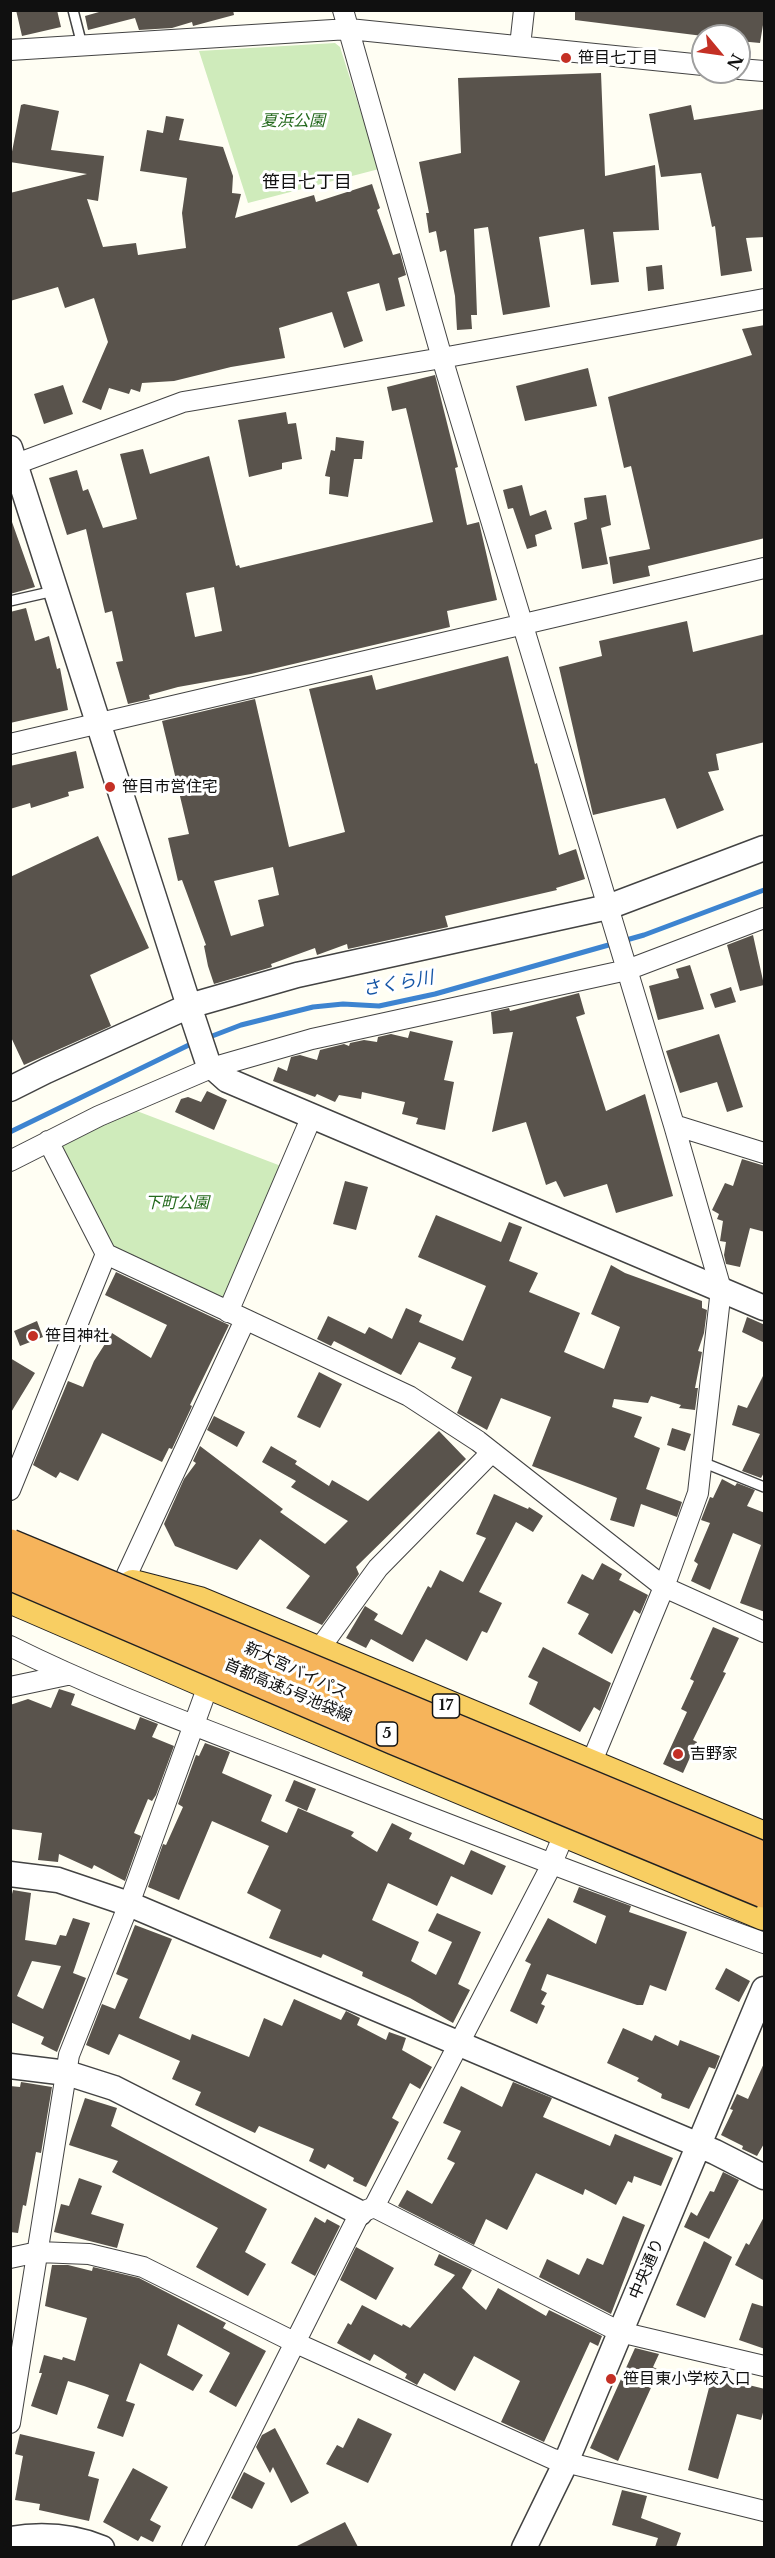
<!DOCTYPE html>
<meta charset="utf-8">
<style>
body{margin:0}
#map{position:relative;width:775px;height:2558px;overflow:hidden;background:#fffef3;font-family:"Libre Baskerville",serif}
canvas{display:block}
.frame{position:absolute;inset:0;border:12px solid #101010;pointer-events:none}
.north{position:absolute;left:691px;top:24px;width:60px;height:60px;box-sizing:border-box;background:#fff;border:2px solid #9f9f9f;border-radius:50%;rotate:119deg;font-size:16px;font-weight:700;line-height:24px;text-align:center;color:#101010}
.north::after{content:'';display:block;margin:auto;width:21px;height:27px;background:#c43025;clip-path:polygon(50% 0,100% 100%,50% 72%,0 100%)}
</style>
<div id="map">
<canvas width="775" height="2558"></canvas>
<div class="frame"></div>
<div class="north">N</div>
</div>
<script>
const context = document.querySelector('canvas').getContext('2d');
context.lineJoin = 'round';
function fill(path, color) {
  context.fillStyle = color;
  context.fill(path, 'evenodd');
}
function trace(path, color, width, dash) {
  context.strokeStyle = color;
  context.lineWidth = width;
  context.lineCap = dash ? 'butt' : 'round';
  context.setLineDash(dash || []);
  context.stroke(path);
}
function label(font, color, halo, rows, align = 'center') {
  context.font = font + ' "Libre Baskerville","Noto Sans JP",serif';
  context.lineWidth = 6;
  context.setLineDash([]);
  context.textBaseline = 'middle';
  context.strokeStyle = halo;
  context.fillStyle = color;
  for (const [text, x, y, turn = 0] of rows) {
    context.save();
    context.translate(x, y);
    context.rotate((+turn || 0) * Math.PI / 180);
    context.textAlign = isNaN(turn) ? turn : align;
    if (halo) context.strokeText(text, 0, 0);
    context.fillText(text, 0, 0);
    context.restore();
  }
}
const green = new Path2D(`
 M335 43 340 47 379 169 248 203 199 51Z
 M129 1108 281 1166 222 1303 110 1252 57 1142Z`);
const stream = new Path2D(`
 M207 1038 241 1025 313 1007 343 1004 379 1006 435 994 644 935 764 890
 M10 1132 195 1042`);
const building = new Path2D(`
 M16 10H57L61 27 22 36Z
 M106 10H233L234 15 193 26 192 22 172 28 139 30 135 18 88 30 85 16Z
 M575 10H765V13L760 43 739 41V36H703L575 20Z
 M601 73 605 176 655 165 659 230 613 232 619 282 591 285 584 229 539 237 550 307 503 315 488 227 474 229 477 315H471L472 329 457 330 455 296 446 250 440 252 436 231 429 233 426 213H429L419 162 461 153 458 78Z
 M24 104 59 111 51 150 104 156 98 201 87 199 103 247 136 243 138 255 186 248 182 213 187 178 140 171 147 130 163 133 166 116 184 119 179 140 223 147 233 176 232 193 241 194 235 218 314 195 316 202 372 184 380 208 377 210 393 255 400 253 406 275 398 278 405 306 386 311 379 283 347 292 363 341 344 348 332 312 279 328 285 358 231 367 174 381 142 383 140 392 131 389 129 394 109 388 101 410 82 402 108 342 94 298 65 308 58 287 10 301V193L87 174 10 162 21 105Z
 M691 105 694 120 765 109V237L746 238 752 271 721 276 715 226 712 227 701 173 661 177 649 114Z
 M662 265 664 289 648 291 646 267Z
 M765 325V538L648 566 650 576 613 584 609 557 650 549 631 466 624 468 608 397 752 355 742 329Z
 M588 368 597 406 525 421 516 386Z
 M435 375 458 467 455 468 467 525 479 522 497 600 447 611 450 627 251 674 178 687 149 695 150 699 128 704 116 662 123 661 112 611 105 613 86 529 67 535 49 478 77 470 83 491 88 489 103 528 137 519 120 454 143 449 150 474 209 456 236 566 239 565 240 568 433 522 406 408 392 411 387 387ZM214 587 222 631 195 637 186 593Z
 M63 385 73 414 44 424 34 394Z
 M286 412 288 424 296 423 302 459 282 463V469L249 477 238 420Z
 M336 437 364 441 362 459H354L348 497 329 494 330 477 325 476 331 450 335 451Z
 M522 485 530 516 546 510 552 529 535 535 537 546 527 549 513 508 508 509 503 490Z
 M606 495 611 525 601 528 608 564 582 569 574 523 587 519 584 498Z
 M12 522 35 587 10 594V523Z
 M26 608 35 641 49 636 57 669 60 668 68 710 10 723V612Z
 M687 621 693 652 765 634V742L716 754 719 770 708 772 724 810 677 829 665 798 593 815 559 667 602 656 599 641Z
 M508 656 535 764 537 763 559 855 576 849 585 879 556 888 557 890 445 916 448 927 348 949 347 944 317 955 315 948 271 964 272 967 214 984 208 966 204 946 206 945 182 880 178 881 168 838 189 834 162 721 255 699 289 847 345 832 309 689 372 675 376 690ZM273 867 279 895 258 900 264 926 231 936 214 881Z
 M76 751 84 788 68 792 69 796 31 808 30 803 10 809V766Z
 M98 836 149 948 90 975 111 1026 24 1065 10 1035V877Z
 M753 935 764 985 740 991 727 945Z
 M690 965 704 1009 658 1020 649 986 679 978 676 969Z
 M731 987 736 1002 715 1008 710 994Z
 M579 993 585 1014 576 1017 606 1111 645 1094 673 1196 616 1213 607 1184 564 1197 556 1181 546 1185 526 1122 492 1132 513 1032 493 1034 491 1012 509 1008 510 1011Z
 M410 1031 453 1041 444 1080 454 1082 445 1130 416 1124 418 1118 402 1114 405 1102 362 1092 361 1099 339 1095 335 1102 317 1094 315 1097 273 1081 278 1067 287 1071 291 1057 300 1055 317 1060 320 1050 344 1044 349 1046 350 1043 364 1040 377 1042 378 1037 391 1034 408 1038Z
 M719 1034 743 1107 727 1112 717 1082 680 1093 666 1051Z
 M207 1091 227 1100 214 1130 175 1112 181 1099 188 1097 201 1102Z
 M742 1159 765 1166V1232L750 1228 740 1267 726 1264 724 1255 726 1242 720 1241 723 1221 717 1219 719 1214 712 1210 725 1183 733 1186Z
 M345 1181 368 1187 356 1230 333 1224Z
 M436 1215 501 1242 509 1222 522 1227 509 1261 538 1273 529 1292 580 1313 564 1352 604 1369 620 1327 591 1314 611 1265 625 1273 702 1301V1308L707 1310 704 1333 698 1351 702 1352 695 1388H698L695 1410 679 1408 681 1405 651 1396 648 1403 614 1399 612 1407 642 1417 634 1437 660 1448 646 1489 682 1502 677 1517 641 1504 634 1527 610 1520 617 1498 532 1466 551 1417 501 1398 487 1430 457 1413 472 1377 451 1368 456 1358 419 1342 401 1375 334 1341 331 1346 317 1339 328 1316 365 1334 369 1327 392 1339 406 1308 422 1315 419 1322 463 1341 486 1286 418 1257Z
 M116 1272 229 1325 190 1405 192 1406 172 1449 169 1448 162 1462 102 1433 78 1481 60 1472 56 1478 33 1465 68 1381 83 1387 94 1361 112 1333 151 1358 167 1325 105 1295Z
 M747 1317 765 1325V1343L742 1332Z
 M37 1321 43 1337 20 1346 14 1331Z
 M10 1358 35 1373 10 1414Z
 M319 1372 342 1384 320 1428 297 1417Z
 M765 1372V1471L761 1478 742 1471 760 1434 732 1425 738 1405 747 1408Z
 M214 1416 245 1432 237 1447 207 1430Z
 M672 1428 691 1434 685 1451 667 1445Z
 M439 1431 466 1459 356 1567 359 1574 322 1625 286 1608 310 1576 260 1539 237 1570 175 1546 164 1524 184 1479 196 1463 193 1461 200 1446 283 1509 280 1512 325 1544 348 1521 291 1487 296 1481 262 1462 271 1446 297 1461 295 1464 329 1486 332 1480 368 1501Z
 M722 1479 735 1486 737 1483 755 1490 747 1506 765 1513V1612L740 1603 761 1545 733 1533 710 1590 691 1581 698 1564 694 1561 710 1523 701 1520 710 1497 713 1498Z
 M494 1494 528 1509 529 1507 543 1516 533 1532 516 1522 479 1592 502 1603 487 1633 482 1631 467 1661 426 1639 413 1662 371 1639 366 1648 346 1638 365 1606 378 1614 374 1620 402 1635 428 1586 431 1588 440 1570 463 1582 486 1538 476 1534Z
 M602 1563 622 1574 619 1580 648 1595 640 1614 634 1610 612 1654 578 1634 589 1614 567 1603 582 1574 593 1580Z
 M713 1627 739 1638 723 1672 726 1673 693 1740 697 1742 683 1773 663 1764 687 1712 681 1709 694 1681 690 1679Z
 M543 1647 611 1683 600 1711 594 1707 580 1732 529 1704 538 1682 528 1677Z
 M59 1689 75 1694 71 1705 135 1730 140 1717 158 1724 152 1737 174 1746 156 1795 152 1801 148 1799 134 1833 141 1836 125 1881 94 1865 92 1869 59 1854 58 1862 38 1860 42 1833 10 1829V1705L28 1699 51 1708Z
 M205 1743 230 1752 222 1773 272 1795 261 1821 287 1833 298 1808 354 1832 351 1836 377 1852 392 1823 412 1833 409 1839 464 1865 471 1850 506 1866 492 1895 451 1876 437 1906 388 1883 372 1920 419 1942 411 1961 436 1975 452 1942 428 1931 437 1913 481 1932 458 1984 470 1990 453 2023 410 1998 362 1976 363 1972 323 1954 321 1958 269 1938 281 1910 247 1893 269 1846 212 1821 179 1900 148 1887 163 1844 166 1845 183 1807 178 1804 196 1755 199 1756Z
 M294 1780 316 1789 307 1811 285 1801Z
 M579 1887 631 1906 629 1912 687 1932 666 1991 650 1985 643 2005H637L547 1974 541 1990 547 1993 541 2004 545 2006 537 2024 510 2011 531 1964 525 1961 548 1918 596 1944 606 1916 573 1902Z
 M13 1890 31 1893 25 1940 56 1945 60 1935 66 1936 73 1918 90 1923 73 1973 86 1978 57 2052 41 2044 44 2037 10 2022V1902ZM32 1961 61 1966 43 2009 17 1996Z
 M135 1925 172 1939 139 2018 190 2040 192 2034 249 2057 264 2018 282 2026 294 1999 341 2020 346 2011 360 2018 357 2025 386 2040 389 2032 406 2038 402 2050 432 2067 420 2089 410 2083 392 2118 399 2122 366 2187 353 2181 354 2178 328 2164 325 2169 309 2161 314 2149 259 2126 255 2133 195 2105 201 2092 172 2079 180 2061 119 2034 109 2055 86 2045 102 2004 115 2009 128 1979 116 1974Z
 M726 1968 750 1981 739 2002 715 1989Z
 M623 2028 652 2041 655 2035 678 2046 680 2040 720 2056 715 2069 709 2067 689 2109 661 2098 662 2094 637 2081 639 2078 607 2063Z
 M765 2061V2142L757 2156 742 2149 743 2146 721 2135 733 2110 730 2109 737 2094 748 2099Z
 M21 2082 52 2087 41 2153 36 2152 26 2206 23 2205 18 2233 10 2232V2086L20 2087Z
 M513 2082 552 2098 543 2117 610 2146 615 2134 673 2158 661 2186 634 2176 632 2183 628 2181 616 2205 585 2189 583 2195 536 2173 507 2230 486 2219 474 2245 398 2206 407 2190 432 2204 455 2163 447 2159 461 2131 443 2123 461 2086 502 2107Z
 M85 2098 117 2108 111 2126 267 2209 245 2252 266 2264 248 2296 196 2267 218 2228 112 2172 118 2161 69 2145Z
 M723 2172 739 2180 709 2239 684 2227 691 2212 697 2216 710 2191 714 2192Z
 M79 2178 102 2186 91 2214 124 2224 117 2248 54 2232 61 2204 69 2206Z
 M765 2215V2281L735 2265 746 2243 749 2245Z
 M623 2216 645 2225 611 2314 539 2277 547 2259 579 2275 587 2258 603 2265Z
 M315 2217 325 2223 327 2219 340 2226 315 2276 291 2263Z
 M704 2241 732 2257 705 2318 676 2305Z
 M356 2247 394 2268 376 2300 340 2280Z
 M439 2254 472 2270 462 2288 486 2310 498 2288 546 2316 549 2310 602 2336 598 2346 590 2342 544 2442 501 2422 520 2381 474 2356 455 2391 424 2373 417 2385 405 2378 407 2374 374 2354 370 2361 337 2343 348 2323 351 2325 362 2305 402 2326 403 2324 410 2328 455 2275 434 2265Z
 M52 2265H68L92 2271 93 2267 139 2278 226 2323 223 2328 266 2351 236 2407 209 2392 230 2353 178 2324 167 2355 203 2375 193 2391 140 2363 126 2401 135 2404 123 2437 97 2428 109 2395 84 2386 68 2381 57 2415 31 2406 42 2373H39L44 2355 62 2360 63 2357 75 2361 87 2318 45 2306Z
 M752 2303 765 2307V2349L739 2340Z
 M635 2348 659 2354 653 2367 659 2370 618 2461 590 2448Z
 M712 2376 765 2389V2405L761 2420 737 2414 718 2479 688 2470Z
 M358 2418 392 2434 368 2483 326 2464 337 2445 343 2448Z
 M275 2428 309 2493 291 2503 273 2467 270 2473 256 2447 262 2435Z
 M20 2434 95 2452 88 2476 99 2479 89 2521 39 2510 40 2504 15 2500 23 2456 15 2454Z
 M133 2468 168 2487 150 2520 161 2526 153 2542 141 2536 138 2541 103 2522Z
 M244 2472 265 2483 252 2509 231 2498Z
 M622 2490 647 2496 641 2518 681 2533 676 2547H655L658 2538 612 2525Z
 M345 2522 358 2547H295Z`);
const service = new Path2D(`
 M73 10 82 45
 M10 601 54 591
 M702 1462 764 1487`);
const minor = new Path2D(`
 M343 10 442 358 674 1125 721 1289 698 1493 664 1587 590 1766
 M520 46 524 10
 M10 50 349 29 703 65
 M739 69 764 71
 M10 463 16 464 183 402 442 358 764 299
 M10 744 764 568
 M674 1125 764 1153
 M48 1141 106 1254 409 1396 478 1441 664 1587 764 1632
 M10 1161 99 1116 211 1068 312 1039 627 970 764 918
 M228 1312 312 1116
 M10 1490 106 1254
 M123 1583 245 1320
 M10 1646C104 1693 202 1728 299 1766 454 1827 608 1886 764 1943
 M317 1652 378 1568 492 1452
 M10 1687 67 1675
 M374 2207 620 2332 764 2366
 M10 2258 38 2252 89 2254 143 2267 296 2343 553 2459 764 2511
 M10 2423 69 2055 129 1904 209 1683
 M192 2548 360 2213 374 2207 549 1870 565 1832`);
const tertiary = new Path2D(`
 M10 448 189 1006 208 1063 227 1080 764 1308
 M10 1089 46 1071 189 1006 297 975 608 907 764 848
 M10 1874 58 1880 129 1904 715 2152 764 2177
 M10 2066 67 2073 114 2088 360 2213
 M10 2539C41 2534 73 2536 102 2548
 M524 2548 566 2462 764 1989`);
const trunk = new Path2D(`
 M133 1586 199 1603 764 1838
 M10 1597 209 1683 764 1914`);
const motorwayBridge = new Path2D(`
 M10 1546 764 1859
 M10 1573 395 1738 764 1891`);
const markers = [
 [566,58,6,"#c43025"],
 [110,787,6,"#c43025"],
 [33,1336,6,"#c43025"],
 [678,1754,6,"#c43025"],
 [611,2379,6,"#c43025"]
];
const shields = [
 [446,1706,27],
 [387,1734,21]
];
const shieldNames = [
 ["17",446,1706],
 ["5",387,1734]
];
const poiNames = [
 ["笹目七丁目",578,58],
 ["笹目市営住宅",122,787],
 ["笹目神社",45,1336],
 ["吉野家",690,1754],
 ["笹目東小学校入口",623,2379]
];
const parkNames = [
 ["夏浜公園",293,121],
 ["下町公園",177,1203]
];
const streetNames = [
 ["新大宮バイパス",296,1671,25],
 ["首都高速5号池袋線",288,1691,23],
 ["中央通り",647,2269,-67]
];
const neighbourhoodNames = [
 ["笹目七丁目",307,183]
];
const waterNames = [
 ["さくら川",398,984,-10]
];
fill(green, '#cfebbb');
trace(stream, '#3d84d0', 5);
fill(building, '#59534c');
trace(service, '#434343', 12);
trace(minor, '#434343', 22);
trace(tertiary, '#434343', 27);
trace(trunk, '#212121', 34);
trace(service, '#fff', 9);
trace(minor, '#fff', 20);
trace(tertiary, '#fff', 24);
trace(trunk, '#f8ce62', 32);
trace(motorwayBridge, '#212121', 36, []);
trace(motorwayBridge, '#f6b45b', 33);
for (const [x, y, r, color] of markers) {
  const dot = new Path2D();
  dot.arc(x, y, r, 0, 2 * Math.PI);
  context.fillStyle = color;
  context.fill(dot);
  trace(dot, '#fff', 2);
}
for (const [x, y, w] of shields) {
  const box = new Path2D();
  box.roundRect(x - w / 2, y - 12, w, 24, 4.5);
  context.fillStyle = '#fff';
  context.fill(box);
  trace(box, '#101010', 1.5);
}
label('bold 15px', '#101010', null, shieldNames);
label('16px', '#101010', '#fff', poiNames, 'left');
label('italic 16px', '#256a1e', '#fff', parkNames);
label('16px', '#101010', '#fff', streetNames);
label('18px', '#101010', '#fff', neighbourhoodNames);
label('italic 18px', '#1656a6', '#fff', waterNames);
</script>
